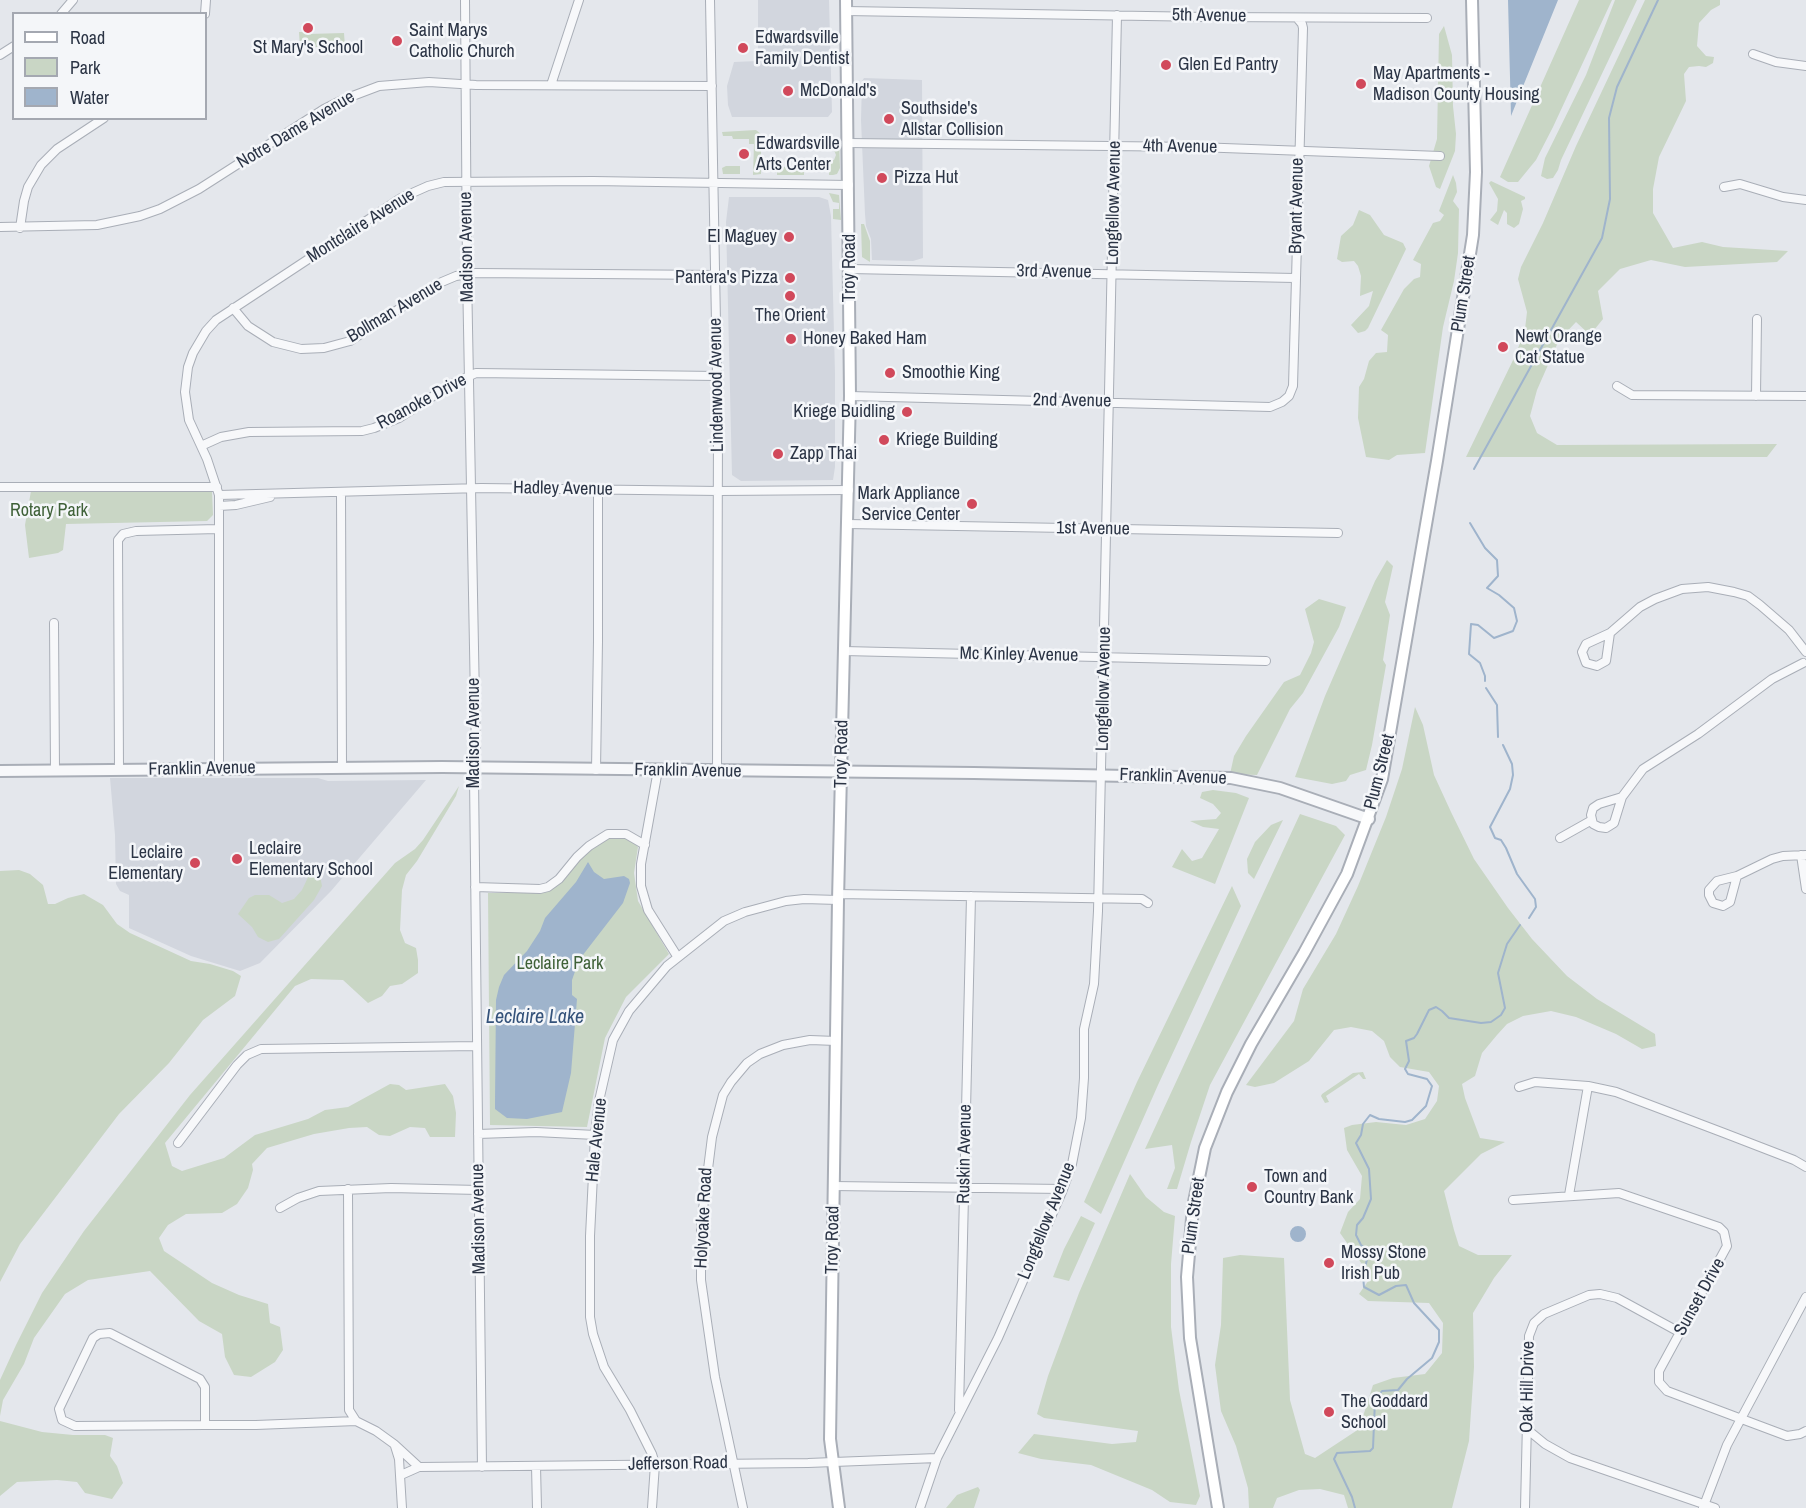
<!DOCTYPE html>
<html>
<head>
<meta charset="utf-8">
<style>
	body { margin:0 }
	#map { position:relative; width:1806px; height:1508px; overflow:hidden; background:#e4e7ec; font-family:"Archivo Narrow",sans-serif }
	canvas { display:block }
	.legend { position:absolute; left:12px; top:12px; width:195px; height:108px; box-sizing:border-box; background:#f4f6f9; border:2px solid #a4a8b1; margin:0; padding:8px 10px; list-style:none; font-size:18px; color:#2b3445 }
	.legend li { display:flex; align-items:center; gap:12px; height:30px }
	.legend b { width:30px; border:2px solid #a4a8b1 }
</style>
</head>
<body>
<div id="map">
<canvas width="1806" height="1508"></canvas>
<ul class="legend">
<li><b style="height:8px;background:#fff"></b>Road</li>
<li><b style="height:16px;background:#c9d6c5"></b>Park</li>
<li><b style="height:16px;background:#9fb4cc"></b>Water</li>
</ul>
</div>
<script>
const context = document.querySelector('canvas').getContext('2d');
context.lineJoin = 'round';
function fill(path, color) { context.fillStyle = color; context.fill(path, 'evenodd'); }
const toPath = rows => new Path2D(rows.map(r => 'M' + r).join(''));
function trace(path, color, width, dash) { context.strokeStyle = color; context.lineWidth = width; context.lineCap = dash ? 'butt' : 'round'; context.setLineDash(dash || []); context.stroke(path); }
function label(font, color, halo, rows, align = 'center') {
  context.font = font + ' "Archivo Narrow",sans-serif'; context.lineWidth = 5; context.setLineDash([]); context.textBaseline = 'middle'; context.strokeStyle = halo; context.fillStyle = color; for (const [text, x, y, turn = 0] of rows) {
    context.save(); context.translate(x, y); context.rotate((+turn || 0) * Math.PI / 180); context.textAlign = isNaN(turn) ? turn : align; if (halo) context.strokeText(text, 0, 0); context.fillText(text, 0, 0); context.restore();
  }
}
fill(toPath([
	[758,0,829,0,832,112,828,117,732,117,728,105,727,86,734,62,758,61],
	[864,78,922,80,923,258,913,261,872,260,871,239,866,226,865,214,861,120,862,81],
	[729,197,819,197,828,200,831,216,835,374,835,467,833,480,741,481,732,475,726,222],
	[110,778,318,778,328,781,426,780,331,891,260,963,240,971,191,956,129,928,129,895,120,891,116,884,115,835]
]), '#d2d6de');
fill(toPath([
	[1579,0,1612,0,1553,127,1536,160,1518,182,1508,182,1500,177],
	[1615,0,1637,0,1561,160,1558,170,1553,178,1547,179,1541,176,1545,158,1586,75],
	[1645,0,1720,0,1720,5,1711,10,1699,23,1697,46,1706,56,1714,57,1713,63,1706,67,1699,66,1689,67,1684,74,1686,101,1659,157,1653,189,1653,213,1673,248,1702,242,1723,247,1788,251,1777,262,1685,267,1651,260,1620,269,1598,291,1603,319,1590,335,1576,322,1559,340,1537,390,1530,416,1537,433,1557,445,1777,444,1767,457,1466,457,1516,354,1525,329,1527,312,1518,279,1521,267,1543,223,1576,146],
	[1444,26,1452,55,1453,106,1456,134,1455,151,1440,189,1436,187,1429,166,1437,139,1439,34],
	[299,32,308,32,308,34,344,33,345,47,300,47],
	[756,130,761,134,761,174,753,175,754,144,749,144,749,139,733,139,732,136,723,136,722,132],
	[830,137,839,139,840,168,837,174,833,175,829,175,829,160,834,160,836,155,834,150,829,150],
	[726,166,740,166,740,174,723,174,722,168],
	[777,166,804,169,804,175,777,175],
	[1453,175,1456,183,1457,192,1453,201,1459,209,1458,253,1454,281,1443,327,1425,453,1397,455,1389,460,1366,457,1358,418,1359,387,1364,379,1369,361,1376,353,1387,352,1388,335,1381,330,1404,289,1414,279,1420,277,1421,264,1413,260,1433,223,1440,221,1444,215,1439,211],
	[1491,181,1525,197,1525,199,1521,201,1523,209,1519,224,1514,228,1507,224,1507,213,1504,210,1498,225,1490,220,1497,211,1498,199,1489,183],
	[829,193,839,195,841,220,833,219,833,209,839,209,839,203,833,202],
	[1359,210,1370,215,1384,235,1403,243,1406,249,1368,328,1365,331,1358,333,1351,325,1369,306,1373,291,1360,296,1361,276,1358,266,1354,261,1342,262,1337,259,1341,236,1353,225],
	[861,224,864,224,870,241,870,262,862,257],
	[206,490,212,492,213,515,207,521,66,524,63,550,58,553,29,558,25,525,31,491],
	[1387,560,1393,566,1385,602,1390,615,1383,660,1386,665,1372,745,1366,770,1350,775,1346,781,1332,784,1295,777,1325,696,1375,581],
	[1319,599,1346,607,1339,627,1303,693,1290,709,1257,775,1230,774,1234,756,1246,736,1284,682,1300,675,1311,653,1314,642,1305,609],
	[1415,707,1423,725,1434,775,1451,812,1474,859,1508,908,1532,939,1567,976,1597,999,1655,1034,1656,1046,1642,1049,1616,1034,1576,1017,1551,1011,1523,1016,1507,1024,1497,1035,1482,1053,1475,1076,1462,1084,1465,1098,1480,1138,1505,1142,1481,1154,1444,1191,1454,1230,1459,1246,1478,1255,1512,1255,1494,1278,1473,1313,1474,1367,1469,1441,1452,1508,1348,1508,1344,1495,1320,1489,1299,1490,1277,1498,1273,1508,1249,1508,1248,1488,1236,1446,1221,1411,1215,1365,1221,1325,1223,1258,1240,1255,1284,1258,1290,1400,1305,1454,1315,1458,1359,1429,1373,1385,1393,1378,1425,1374,1442,1353,1443,1323,1429,1303,1368,1301,1359,1294,1371,1277,1340,1233,1348,1212,1360,1199,1362,1176,1347,1150,1344,1128,1352,1125,1376,1122,1406,1125,1425,1119,1437,1101,1439,1086,1429,1072,1400,1067,1390,1057,1384,1041,1372,1031,1351,1027,1334,1030,1309,1061,1274,1083,1255,1087,1246,1085,1294,1021,1303,989,1336,934,1358,886,1386,817,1402,769],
	[459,786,456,796,417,861,406,875,402,890,400,930,405,943,416,948,418,960,418,973,402,984,390,986,382,996,368,1003,343,980,311,979,295,986,165,1143,172,1166,182,1171,224,1158,255,1135,308,1119,325,1110,348,1107,390,1084,399,1085,406,1090,445,1084,453,1096,456,1113,455,1137,430,1137,425,1128,410,1127,390,1136,379,1135,367,1127,349,1128,314,1134,267,1148,252,1164,253,1170,248,1188,237,1204,222,1213,186,1214,168,1225,159,1238,164,1251,212,1283,239,1295,268,1304,270,1323,280,1327,283,1350,275,1362,251,1377,234,1375,225,1357,222,1334,199,1321,150,1271,88,1280,65,1294,34,1338,24,1364,3,1400,0,1416,0,1380,16,1345,42,1293,84,1231,190,1095,395,863,415,849,423,840],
	[1213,790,1236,793,1249,798,1215,884,1172,867,1182,849,1192,861,1202,858,1219,829,1203,827,1190,821,1216,819,1221,813,1213,804,1200,798,1202,792],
	[1300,814,1336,826,1345,835,1210,1085,1191,1142,1177,1189,1167,1189,1175,1168,1172,1145,1145,1149],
	[1283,820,1254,879,1248,873,1247,859,1255,842,1271,825],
	[613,836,632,840,638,847,634,873,638,901,669,954,626,997,605,1038,587,1127,490,1125,488,893,540,893,555,887,590,849,602,839],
	[19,870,30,874,43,885,48,904,55,904,68,898,84,894,103,905,117,924,130,933,191,961,210,964,233,971,241,976,235,996,203,1020,169,1063,119,1114,20,1244,0,1282,0,871],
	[315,870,319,871,322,886,314,900,279,939,268,942,258,937,252,927,238,914,249,898,255,895,269,895,282,903,294,899,302,890,311,871],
	[1232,886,1241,906,1158,1085,1101,1214,1084,1202,1137,1082],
	[1363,1072,1366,1079,1363,1079,1359,1074,1326,1096,1329,1102,1325,1103,1321,1096,1322,1094,1353,1073],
	[1130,1174,1146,1197,1164,1212,1175,1216,1171,1264,1171,1327,1179,1390,1200,1496,1196,1505,1170,1502,1152,1490,1091,1465,1041,1459,1018,1453,1034,1434,1112,1444,1136,1442,1138,1431,1044,1418,1037,1414,1048,1376,1079,1293],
	[1081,1216,1095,1223,1069,1281,1053,1277,1064,1249],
	[0,1421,42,1432,73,1435,105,1435,113,1438,110,1456,117,1466,123,1483,112,1499,85,1493,77,1482,57,1480,17,1482,0,1496],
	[978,1487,980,1490,974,1508,946,1508,957,1495]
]), '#c9d6c5');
fill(toPath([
	[1508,0,1558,0,1511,116],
	[588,862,594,872,604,879,624,876,629,879,630,883,623,903,579,960,572,980,572,995,577,999,571,1073,562,1112,527,1119,507,1118,495,1109,495,1102,496,1000,499,987,504,975,527,951,540,931,545,918,576,882],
	'1290 1234a8 8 0 1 1 16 0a8 8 0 1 1-16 0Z'
]), '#9fb4cc');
trace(toPath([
	[1474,469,1602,238,1610,199,1609,118,1617,87,1658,0],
	[1470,523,1485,548,1497,560,1498,576,1487,588,1499,595,1514,608,1517,621,1513,631,1494,638,1478,625,1471,624,1469,654,1480,663,1485,676,1485,681],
	[1486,688,1497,705,1498,737],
	[1503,745,1512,764,1513,775,1510,789,1490,827,1495,838,1501,840,1506,848,1517,874,1535,899,1536,907,1529,918],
	[1355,1508,1352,1497,1334,1459,1337,1453,1370,1451,1373,1448,1375,1400,1382,1391,1398,1390,1407,1379,1432,1358,1439,1342,1439,1330,1414,1303,1406,1285,1396,1286,1379,1295,1364,1287,1363,1276,1369,1251,1361,1245,1356,1235,1357,1225,1363,1218,1371,1199,1369,1169,1356,1143,1361,1135,1363,1124,1370,1115,1379,1119,1405,1122,1412,1120,1426,1106,1432,1086,1427,1079,1408,1074,1405,1069,1409,1061,1406,1041,1414,1038,1417,1034,1429,1010,1436,1007,1442,1011,1449,1018,1481,1023,1491,1022,1501,1015,1505,1008,1498,973,1507,944,1520,925]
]), '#9fb4cc', 2);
const minor = toPath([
	[465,0,467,274,476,754,474,778,482,1467],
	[710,0,718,430,717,771],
	[846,11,1207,17,1427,18],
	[61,14,73,0],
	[205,14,206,0],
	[1753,54,1776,62,1806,66],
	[0,55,14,46],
	[551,85,579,0],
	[848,143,1197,147,1440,156],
	[1724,187,1740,184,1783,197,1806,200],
	[0,227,97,225,140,216,160,209,199,189,324,109,342,100,379,86,429,82,476,85,712,86],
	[20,228,24,201,28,187,41,165,57,149,104,118],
	[850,269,1295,278],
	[233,308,248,326,273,342,301,349,324,348,350,341,437,284,456,276,476,273,716,275],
	[1617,386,1632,395,1806,396],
	[850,396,1270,407,1282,402,1289,396,1293,386,1303,28,1302,24,1297,18],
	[1756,396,1757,319],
	[201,446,221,437,249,432,362,431,374,428,399,418,452,384,476,373,717,376],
	[0,487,217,487],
	[341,492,342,768],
	[219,495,481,488,719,491,849,490],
	[219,506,236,505,270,497],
	[848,524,1338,533],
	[54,623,55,771],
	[1610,633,1606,661,1597,666,1586,663,1582,652,1586,644,1610,633,1640,607,1655,599,1682,589,1708,587,1734,592,1748,596,1760,605,1789,630,1806,652],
	[844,651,1266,661],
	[219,769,219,495,207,459,189,420,185,392,188,367,193,353,206,331,216,320,401,198,428,186,444,182,593,181,849,185],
	[119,770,118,540,123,534,136,531,218,529],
	[596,770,598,641,598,489],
	[658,770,641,864,641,886,648,910,677,956],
	[1622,797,1599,804,1593,808,1591,815,1593,824,1599,827,1606,828,1614,823,1622,797,1643,769,1698,734,1772,679,1803,663],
	[1560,838,1592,820],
	[1801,855,1806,889],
	[1737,876,1730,902,1723,906,1713,903,1709,895,1709,890,1717,881,1737,876,1772,859,1783,856,1806,855],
	[475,887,540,889,548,887,559,879,577,857,589,846,608,834,626,834,645,845],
	[838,894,1142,899,1148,903],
	[1519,1087,1535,1082,1588,1086,1616,1092,1724,1133,1794,1160,1806,1167],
	[478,1134,536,1132,595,1135],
	[178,1143,237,1065,247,1055,261,1049,477,1046],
	[833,1186,1063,1189],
	[348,1189,349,1410,356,1421],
	[1569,1195,1588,1086],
	[1513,1200,1619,1193,1719,1227,1724,1232,1727,1246,1659,1371,1659,1382,1667,1391,1787,1436,1800,1434,1806,1431],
	[280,1208,298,1198,319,1191,391,1188,479,1190],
	[959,1410,971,896],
	[205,1425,205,1387,200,1379,110,1333,99,1334,93,1338,59,1409,62,1420,75,1426,205,1425,256,1425,356,1421,376,1431,394,1444,419,1467],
	[1528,1430,1545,1444,1570,1458,1715,1508],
	[395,1446,399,1459,402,1508],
	[536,1466,537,1508],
	[401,1475,419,1467,808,1463,937,1458],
	[652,1508,655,1464,652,1454,630,1410,604,1367,593,1334,590,1317,590,1236,595,1135,599,1101,613,1040,629,1011,667,966,724,921,745,912,786,901,804,899,838,900],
	[743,1508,715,1377,701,1280,701,1225,712,1137,723,1095,731,1082,747,1063,760,1054,783,1045,810,1040,836,1041],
	[920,1508,937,1458,998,1338,1062,1192,1072,1164,1081,1118,1084,1078,1084,1029,1094,984,1098,911,1117,15],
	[1525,1508,1529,1336,1534,1323,1544,1314,1589,1295,1600,1294,1617,1298,1681,1333],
	[1703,1508,1727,1445,1806,1297]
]);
const tertiary = toPath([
	[0,771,442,767,974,773,1231,778,1280,788,1369,819]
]);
const secondary = toPath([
	[839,1508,830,1439,838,900,850,396,846,0],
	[1218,1508,1190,1338,1187,1277,1193,1207,1205,1148,1227,1092,1251,1044,1304,953,1347,874,1382,779,1437,461,1473,235,1476,172,1472,0]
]);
trace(minor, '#a9aeb7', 10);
trace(tertiary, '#a9aeb7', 14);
trace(secondary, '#a9aeb7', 14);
trace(minor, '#f7f8fa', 8);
trace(tertiary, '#f7f8fa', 10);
trace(secondary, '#fff', 10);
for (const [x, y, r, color] of [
	[308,28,6,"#d1495b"],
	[397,41,6,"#d1495b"],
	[743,48,6,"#d1495b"],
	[1166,65,6,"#d1495b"],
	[1361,84,6,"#d1495b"],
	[788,91,6,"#d1495b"],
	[889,119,6,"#d1495b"],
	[744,154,6,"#d1495b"],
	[882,178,6,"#d1495b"],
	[789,237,6,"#d1495b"],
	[790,278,6,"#d1495b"],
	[790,296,6,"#d1495b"],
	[791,339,6,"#d1495b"],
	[1503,347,6,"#d1495b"],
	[890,373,6,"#d1495b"],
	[907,412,6,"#d1495b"],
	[884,440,6,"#d1495b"],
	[778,454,6,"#d1495b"],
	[972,504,6,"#d1495b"],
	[237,859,6,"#d1495b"],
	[195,863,6,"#d1495b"],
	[1252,1187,6,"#d1495b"],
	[1329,1263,6,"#d1495b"],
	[1329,1412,6,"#d1495b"]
]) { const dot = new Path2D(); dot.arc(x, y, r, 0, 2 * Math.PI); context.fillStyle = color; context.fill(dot); trace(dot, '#f4f6f9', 2); }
label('18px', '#2b3445', '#f4f6f9', [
	["5th Avenue",1209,16,1],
	["Notre Dame Avenue",296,130,-31],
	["4th Avenue",1180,147,1],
	["Longfellow Avenue",1114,203,-89],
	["Bryant Avenue",1297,206,-89],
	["Montclaire Avenue",361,226,-32],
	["Madison Avenue",467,247,-91],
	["Troy Road",850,268,-90],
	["3rd Avenue",1054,272,1],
	["Plum Street",1464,294,-81],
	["Bollman Avenue",395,311,-31],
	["Lindenwood Avenue",717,385,-91],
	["2nd Avenue",1072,401,1],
	["Roanoke Drive",422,402,-28],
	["Hadley Avenue",563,489,1],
	["1st Avenue",1093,529,1],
	["Mc Kinley Avenue",1019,655,1],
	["Longfellow Avenue",1104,689,-89],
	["Madison Avenue",474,733,-90],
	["Troy Road",842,754,-89],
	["Franklin Avenue",202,769,-1],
	["Franklin Avenue",688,771,1],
	["Plum Street",1380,772,-76],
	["Franklin Avenue",1173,777,2],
	["Hale Avenue",597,1140,-84],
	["Ruskin Avenue",965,1154,-89],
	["Plum Street",1194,1216,-82],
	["Holyoake Road",704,1218,-87],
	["Madison Avenue",479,1219,-91],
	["Longfellow Avenue",1047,1221,-68],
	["Troy Road",833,1240,-89],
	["Sunset Drive",1700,1297,-61],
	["Oak Hill Drive",1528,1387,-89],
	["Jefferson Road",678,1464,-1]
]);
label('18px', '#2b3445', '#f4f6f9', [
	["Saint Marys",409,31],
	["Catholic Church",409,52],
	["Edwardsville",755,38],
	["Family Dentist",755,59],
	["St Mary's School",308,48,"center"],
	["Glen Ed Pantry",1178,65],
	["May Apartments -",1373,74],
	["Madison County Housing",1373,95],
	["McDonald's",800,91],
	["Southside's",901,109],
	["Allstar Collision",901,130],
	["Edwardsville",756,144],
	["Arts Center",756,165],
	["Pizza Hut",894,178],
	["El Maguey",777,237,"right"],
	["Pantera's Pizza",778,278,"right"],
	["The Orient",790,316,"center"],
	["Newt Orange",1515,337],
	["Cat Statue",1515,358],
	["Honey Baked Ham",803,339],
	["Smoothie King",902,373],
	["Kriege Buidling",895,412,"right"],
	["Kriege Building",896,440],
	["Zapp Thai",790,454],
	["Mark Appliance",960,494,"right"],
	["Service Center",960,515,"right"],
	["Leclaire",249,849],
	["Elementary School",249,870],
	["Leclaire",183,853,"right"],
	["Elementary",183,874,"right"],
	["Town and",1264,1177],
	["Country Bank",1264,1198],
	["Mossy Stone",1341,1253],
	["Irish Pub",1341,1274],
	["The Goddard",1341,1402],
	["School",1341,1423]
], 'left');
label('18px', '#3f6138', '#f4f6f9', [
	["Rotary Park",49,511],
	["Leclaire Park",560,964]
]);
label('italic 20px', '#34527a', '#f4f6f9', [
	["Leclaire Lake",535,1018]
]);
</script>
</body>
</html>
